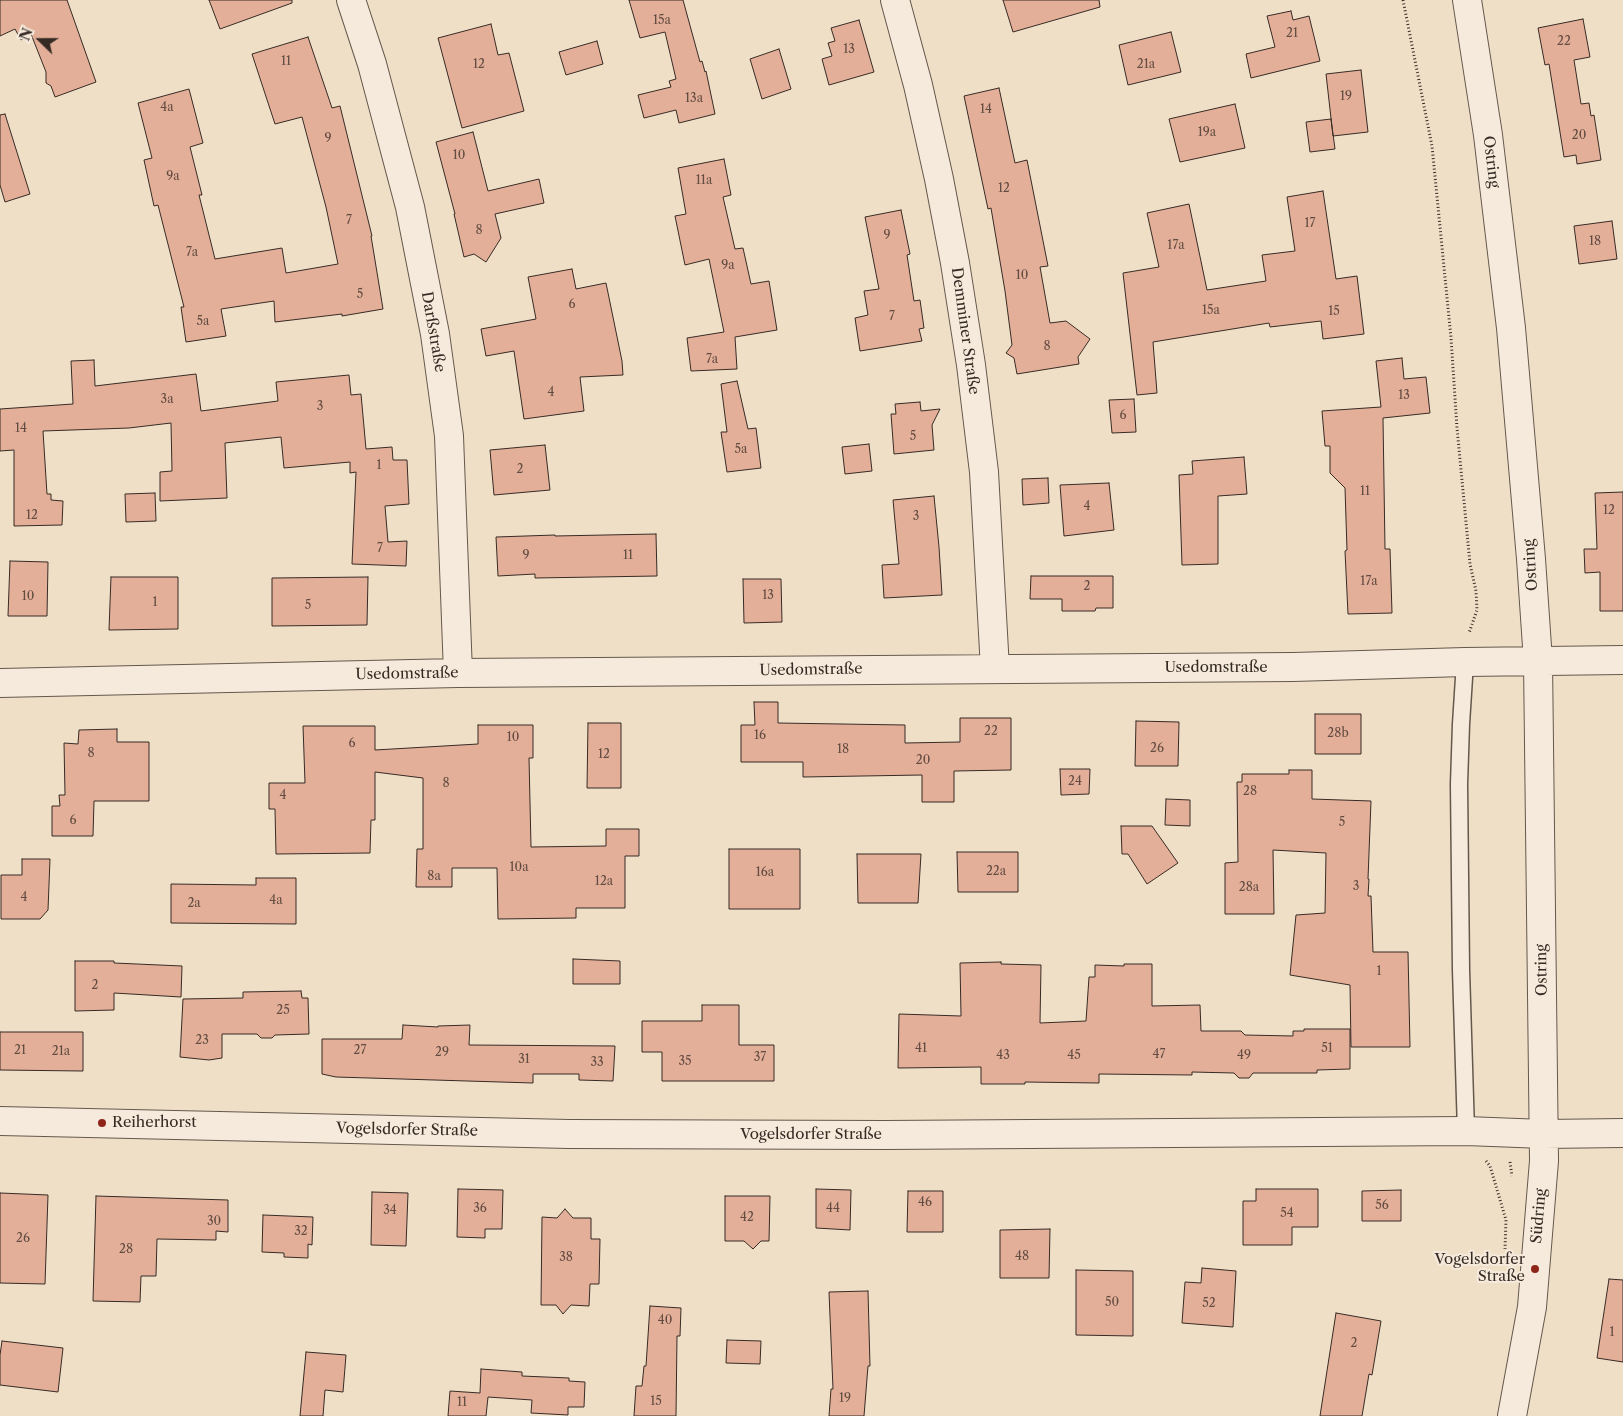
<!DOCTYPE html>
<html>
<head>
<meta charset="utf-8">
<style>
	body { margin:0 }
	#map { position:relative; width:1623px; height:1416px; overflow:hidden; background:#f0dfc7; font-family:"Libre Caslon Text",serif }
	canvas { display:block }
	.north { position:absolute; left:15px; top:15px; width:50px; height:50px; -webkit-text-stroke:4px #f5eadb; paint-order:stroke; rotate:292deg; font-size:14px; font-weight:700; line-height:20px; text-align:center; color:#362b24 }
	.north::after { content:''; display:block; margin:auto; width:18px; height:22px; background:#362b24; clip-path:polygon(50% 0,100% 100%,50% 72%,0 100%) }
</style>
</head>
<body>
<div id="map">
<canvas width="1623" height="1416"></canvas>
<div class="north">N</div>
</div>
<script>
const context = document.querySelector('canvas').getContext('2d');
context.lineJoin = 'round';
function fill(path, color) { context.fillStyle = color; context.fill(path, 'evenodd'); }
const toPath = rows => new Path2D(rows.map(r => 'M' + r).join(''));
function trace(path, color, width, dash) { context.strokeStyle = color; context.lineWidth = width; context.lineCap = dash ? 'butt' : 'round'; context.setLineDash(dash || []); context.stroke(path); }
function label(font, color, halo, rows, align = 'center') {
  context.font = font + ' "Libre Caslon Text",serif'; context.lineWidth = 4; context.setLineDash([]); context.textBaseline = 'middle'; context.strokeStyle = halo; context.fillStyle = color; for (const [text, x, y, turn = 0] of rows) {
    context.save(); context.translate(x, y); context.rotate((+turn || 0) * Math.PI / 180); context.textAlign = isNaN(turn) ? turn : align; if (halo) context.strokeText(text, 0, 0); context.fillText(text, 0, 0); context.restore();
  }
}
const building = toPath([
	[0,0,67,0,96,82,55,97,51,86,46,83,46,72,31,34,21,40,15,29,0,36,0,0],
	[209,0,292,0,292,3,220,29,209,0],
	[629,0,683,0,700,62,702,61,705,72,706,71,715,114,679,123,676,110,644,118,638,95,671,87,669,81,676,79,665,32,640,38,629,0],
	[1003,0,1099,0,1100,7,1013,32,1003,0],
	[1291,11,1293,20,1309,16,1320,61,1251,78,1246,54,1275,47,1267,16,1291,11],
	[1583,19,1590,57,1574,60,1581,104,1589,103,1591,116,1594,115,1601,160,1577,164,1576,155,1564,157,1549,64,1545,65,1538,28,1583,19],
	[859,20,874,72,829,85,822,59,832,56,828,43,835,41,831,28,859,20],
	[491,24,498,55,509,53,524,111,462,128,438,38,491,24],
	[1171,32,1181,72,1128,85,1119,45,1171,32],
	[308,37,332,108,340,106,372,236,371,236,383,309,342,316,342,314,275,322,274,301,221,309,226,336,186,342,181,307,184,307,158,205,154,206,144,160,152,158,138,103,189,89,203,143,190,147,202,195,199,195,215,259,282,248,286,273,338,264,326,207,302,117,275,124,252,54,308,37],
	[597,41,603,64,566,75,559,52,597,41],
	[779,49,791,89,762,99,750,59,779,49],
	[1361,70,1368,132,1333,136,1326,74,1361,70],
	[999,88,1015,163,1027,160,1048,266,1040,267,1050,323,1066,321,1090,339,1078,357,1079,364,1017,374,1014,358,1006,353,1012,345,1005,291,991,208,988,209,964,96,999,88],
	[1235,104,1245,148,1180,162,1169,119,1235,104],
	[5,114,30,194,5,202,0,185,0,115,5,114],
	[1331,119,1335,149,1310,152,1306,122,1331,119],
	[473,132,488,191,539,179,544,203,495,214,501,238,486,262,474,254,464,257,454,214,455,214,436,142,473,132],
	[724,159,731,195,723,197,735,249,743,248,751,284,769,281,777,330,735,337,737,369,691,371,687,338,724,332,709,259,685,265,675,216,686,214,678,168,724,159],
	[1323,191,1336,279,1357,276,1364,334,1323,339,1321,321,1270,327,1269,323,1153,342,1157,393,1137,395,1123,273,1159,267,1147,213,1189,204,1207,290,1266,281,1262,255,1295,251,1287,197,1323,191],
	[901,210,910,254,907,255,914,301,920,300,924,328,919,329,922,341,860,351,855,318,868,315,864,291,879,289,865,217,901,210],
	[1612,221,1617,259,1579,264,1574,226,1612,221],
	[572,269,576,289,606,283,622,361,623,375,580,377,584,411,524,419,514,351,486,356,481,329,536,319,528,277,572,269],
	[1402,358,1404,379,1426,377,1430,413,1383,418,1385,549,1390,549,1392,613,1348,614,1345,551,1347,550,1345,488,1330,473,1330,446,1325,446,1322,411,1381,407,1376,361,1402,358],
	[94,360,95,386,196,374,201,411,278,401,276,382,349,375,351,395,361,394,366,449,392,447,393,460,407,460,409,504,385,506,388,542,407,541,406,566,352,564,356,472,350,473,350,462,284,468,281,437,225,443,227,498,160,501,160,472,172,471,171,423,129,428,43,431,47,494,51,494,51,500,63,501,62,525,14,526,14,450,0,451,0,409,73,404,71,361,94,360],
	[737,381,748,429,756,428,761,468,727,472,721,432,727,432,721,384,737,381],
	[1134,399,1136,432,1112,433,1109,400,1134,399],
	[920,402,921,411,940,409,932,425,934,450,894,454,891,414,896,414,895,404,920,402],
	[869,444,872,471,845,474,842,447,869,444],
	[545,445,550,490,494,495,490,450,545,445],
	[1244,457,1247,494,1218,496,1218,564,1182,565,1179,475,1193,474,1192,461,1244,457],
	[1048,478,1049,503,1023,505,1022,479,1048,478],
	[1109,483,1114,530,1064,536,1060,485,1109,483],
	[1623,492,1623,611,1600,611,1600,572,1585,573,1584,549,1597,549,1595,493,1623,492],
	[155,493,156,521,126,522,125,494,155,493],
	[934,496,939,547,942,595,884,598,882,565,899,564,893,500,934,496],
	[656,534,657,576,535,578,535,574,498,576,496,537,555,535,555,536,656,534],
	[10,561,48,562,47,616,8,616,10,561],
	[1031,576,1113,576,1113,608,1096,608,1095,611,1062,611,1062,599,1030,599,1031,576],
	[111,577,178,577,178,629,109,630,111,577],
	[368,577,367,625,272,626,272,578,368,577],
	[743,579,781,579,782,622,744,623,743,579],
	[754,702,778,702,778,723,905,725,905,743,960,742,960,718,1011,718,1011,770,954,771,954,802,922,802,922,775,803,777,803,762,741,762,741,725,755,725,754,702],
	[1315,714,1361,714,1361,754,1315,754,1315,714],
	[1136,721,1179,722,1178,766,1135,766,1136,721],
	[588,723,621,723,621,788,587,788,588,723],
	[478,725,533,725,533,758,529,758,531,847,606,846,606,829,639,829,639,856,625,856,625,908,576,908,576,918,498,919,497,868,452,868,452,887,416,887,417,849,423,849,423,778,375,772,375,820,371,820,370,853,276,854,275,809,269,809,269,783,305,783,303,726,375,726,375,750,478,744,478,725],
	[117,729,117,742,149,742,149,801,94,801,93,836,52,836,52,806,60,806,59,795,65,795,64,743,78,744,79,730,117,729],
	[1060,769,1090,769,1089,794,1061,795,1060,769],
	[1289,770,1312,770,1312,799,1371,801,1368,879,1369,879,1368,896,1371,896,1373,952,1408,952,1410,1047,1351,1047,1350,985,1290,975,1296,915,1325,913,1326,853,1273,850,1274,914,1225,914,1225,863,1238,862,1237,782,1242,782,1242,774,1289,774,1289,770],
	[1166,799,1190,800,1190,826,1165,825,1166,799],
	[1121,826,1152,826,1178,863,1147,884,1128,854,1122,854,1121,826],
	[729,849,800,849,800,909,729,909,729,849],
	[957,852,1018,852,1018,892,958,892,957,852],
	[857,854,921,854,918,903,858,903,857,854],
	[22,859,50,859,48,910,40,919,1,919,1,875,22,875,22,859],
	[256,878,296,878,296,924,171,923,171,884,256,885,256,878],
	[573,959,620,961,620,984,573,984,573,959],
	[75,961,114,961,114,963,182,966,181,997,114,993,114,1010,75,1011,75,961],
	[1001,962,1001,964,1041,965,1040,1023,1086,1021,1089,977,1095,977,1095,965,1124,966,1124,964,1152,964,1152,1006,1200,1005,1201,1031,1241,1031,1245,1035,1293,1036,1293,1031,1304,1031,1304,1029,1350,1029,1350,1069,1317,1070,1317,1073,1253,1073,1249,1078,1239,1078,1234,1073,1192,1072,1192,1075,1099,1074,1099,1083,1025,1082,1025,1084,981,1084,981,1067,898,1068,899,1014,961,1016,960,963,1001,962],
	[301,991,302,998,308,998,309,1034,275,1035,272,1038,261,1038,257,1034,222,1034,222,1058,209,1060,180,1057,183,999,243,998,243,992,301,991],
	[702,1005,739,1005,739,1045,774,1045,774,1081,662,1081,662,1052,642,1052,642,1021,702,1021,702,1005],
	[403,1025,438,1027,438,1026,470,1025,469,1045,615,1046,613,1081,579,1080,579,1074,533,1074,533,1083,336,1077,322,1074,322,1039,402,1039,403,1025],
	[0,1032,83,1032,83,1071,0,1070,0,1032],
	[458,1189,503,1190,502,1229,485,1229,485,1238,457,1237,458,1189],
	[816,1189,851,1190,850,1230,816,1228,816,1189],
	[1256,1189,1318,1189,1318,1227,1292,1227,1292,1245,1243,1245,1243,1201,1256,1201,1256,1189],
	[1401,1190,1401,1221,1362,1221,1362,1191,1401,1190],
	[908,1191,943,1191,943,1232,907,1232,908,1191],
	[372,1192,408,1193,406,1246,371,1245,372,1192],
	[0,1193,48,1195,45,1284,0,1283,0,1193],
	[96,1196,228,1200,228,1232,216,1231,216,1240,157,1239,156,1276,141,1276,140,1302,93,1301,96,1196],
	[725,1196,770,1196,769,1241,761,1241,753,1249,744,1241,725,1241,725,1196],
	[565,1209,573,1218,591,1218,591,1239,600,1239,599,1284,590,1284,589,1306,571,1305,563,1314,556,1305,541,1305,542,1217,557,1218,565,1209],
	[263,1215,313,1217,312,1245,308,1244,308,1258,284,1257,284,1253,262,1252,263,1215],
	[1050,1229,1049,1278,1000,1278,1000,1230,1050,1229],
	[1202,1268,1236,1271,1233,1327,1182,1323,1185,1282,1201,1283,1202,1268],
	[1076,1270,1133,1271,1133,1336,1076,1335,1076,1270],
	[1609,1279,1623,1280,1623,1362,1597,1358,1609,1279],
	[868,1291,870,1366,868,1366,864,1416,829,1416,831,1389,833,1389,829,1292,868,1291],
	[650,1306,681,1308,680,1336,677,1336,676,1416,634,1416,636,1386,642,1386,644,1366,646,1366,650,1306],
	[1336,1313,1381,1321,1372,1375,1369,1374,1362,1416,1320,1416,1336,1313],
	[727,1340,761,1341,760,1364,726,1363,727,1340],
	[2,1341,63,1348,58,1392,0,1385,0,1355,2,1341],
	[306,1352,346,1355,343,1392,325,1390,323,1416,300,1416,306,1352],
	[481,1369,522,1372,522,1376,569,1378,569,1381,585,1382,584,1407,568,1407,568,1415,531,1413,532,1400,488,1397,486,1416,448,1416,450,1391,480,1393,481,1369]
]);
fill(building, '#e4af99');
trace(building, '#362b24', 1);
const service = toPath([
	[1465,662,1461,724,1459,784,1461,970,1466,1131]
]);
const minor = toPath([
	[351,0,372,64,410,207,435,334,449,436,458,673],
	[895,0,918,85,939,179,955,263,971,365,984,472,995,669],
	[1467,0,1488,135,1511,328,1531,559,1538,661,1544,1161,1532,1307,1512,1416],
	[0,683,458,673,1293,667,1465,662,1623,660],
	[0,1121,569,1134,885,1135,1466,1131,1544,1134,1623,1133]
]);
trace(service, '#64584d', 19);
trace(minor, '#64584d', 30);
trace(toPath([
	[1403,0,1432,146,1451,338,1457,428,1470,564,1476,591,1477,610,1469,633],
	[1486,1161,1490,1166,1506,1220,1505,1249],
	[1510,1162,1512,1176]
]), '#362b24', 3, [1, 2.5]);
trace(service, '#f5eadb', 16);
trace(minor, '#f5eadb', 28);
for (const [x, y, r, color] of [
	[102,1123,5,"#8f2418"],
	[1535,1269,5,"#8f2418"]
]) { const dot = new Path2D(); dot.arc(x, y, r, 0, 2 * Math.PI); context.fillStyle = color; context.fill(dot); trace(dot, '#f5eadb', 2); }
label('12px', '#624c41', null, [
	["15a",662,21],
	["21",1292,34],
	["22",1564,42],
	["13",849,50],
	["11",286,62],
	["12",479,65],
	["21a",1146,65],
	["19",1346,97],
	["13a",694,99],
	["4a",167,108],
	["14",986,110],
	["19a",1207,133],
	["20",1579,136],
	["9",328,139],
	["10",459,156],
	["9a",173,177],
	["11a",704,181],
	["12",1004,189],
	["7",349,221],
	["17",1310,224],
	["8",479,231],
	["9",887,236],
	["18",1595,242],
	["17a",1176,246],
	["7a",192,253],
	["9a",728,266],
	["10",1022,276],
	["5",360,295],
	["6",572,305],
	["15a",1211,311],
	["15",1334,312],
	["7",892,317],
	["5a",203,322],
	["8",1047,347],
	["7a",712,360],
	["4",551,393],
	["13",1404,396],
	["3a",167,400],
	["3",320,407],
	["6",1123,416],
	["14",21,429],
	["5",913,437],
	["5a",741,450],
	["1",379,466],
	["2",520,470],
	["11",1365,492],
	["4",1087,507],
	["12",1609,511],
	["12",32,516],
	["3",916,517],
	["7",380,549],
	["9",526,556],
	["11",628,556],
	["17a",1369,582],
	["2",1087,587],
	["13",768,596],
	["10",28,597],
	["1",155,603],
	["5",308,606],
	["22",991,732],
	["28b",1338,734],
	["16",760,736],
	["10",513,738],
	["6",352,744],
	["26",1157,749],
	["18",843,750],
	["8",91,754],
	["12",604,755],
	["20",923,761],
	["24",1075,782],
	["8",446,784],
	["28",1250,792],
	["4",283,796],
	["6",73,821],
	["5",1342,823],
	["10a",519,868],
	["22a",996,872],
	["16a",765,873],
	["8a",434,877],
	["12a",604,882],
	["3",1356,887],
	["28a",1249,888],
	["4",24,898],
	["4a",276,901],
	["2a",194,904],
	["1",1379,972],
	["2",95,986],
	["25",283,1011],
	["23",202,1041],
	["41",921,1049],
	["51",1327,1049],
	["21",20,1051],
	["27",360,1051],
	["21a",61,1052],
	["29",442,1053],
	["47",1159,1055],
	["43",1003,1056],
	["45",1074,1056],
	["49",1244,1056],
	["37",760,1058],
	["31",524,1060],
	["35",685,1062],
	["33",597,1063],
	["46",925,1203],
	["56",1382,1206],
	["36",480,1209],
	["44",833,1209],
	["34",390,1211],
	["54",1287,1214],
	["42",747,1218],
	["30",214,1222],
	["32",301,1232],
	["26",23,1239],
	["28",126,1250],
	["48",1022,1257],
	["38",566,1258],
	["50",1112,1303],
	["52",1209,1304],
	["40",665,1321],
	["1",1612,1333],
	["2",1354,1344],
	["19",845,1399],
	["15",656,1402],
	["11",462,1403]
]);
label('15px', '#362b24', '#f5eadb', [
	["Ostring",1491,162,83],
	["Demminer Straße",965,331,82],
	["Darßstraße",433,332,80],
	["Ostring",1531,565,-94],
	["Usedomstraße",1216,668],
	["Usedomstraße",811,670,-1],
	["Usedomstraße",407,674,-1],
	["Ostring",1542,970,-91],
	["Vogelsdorfer Straße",407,1130,1],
	["Vogelsdorfer Straße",811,1135],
	["Südring",1539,1216,-85]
]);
label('15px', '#362b24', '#f5eadb', [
	["Reiherhorst",112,1123],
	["Vogelsdorfer",1525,1260,"right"],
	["Straße",1525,1277,"right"]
], 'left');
</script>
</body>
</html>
